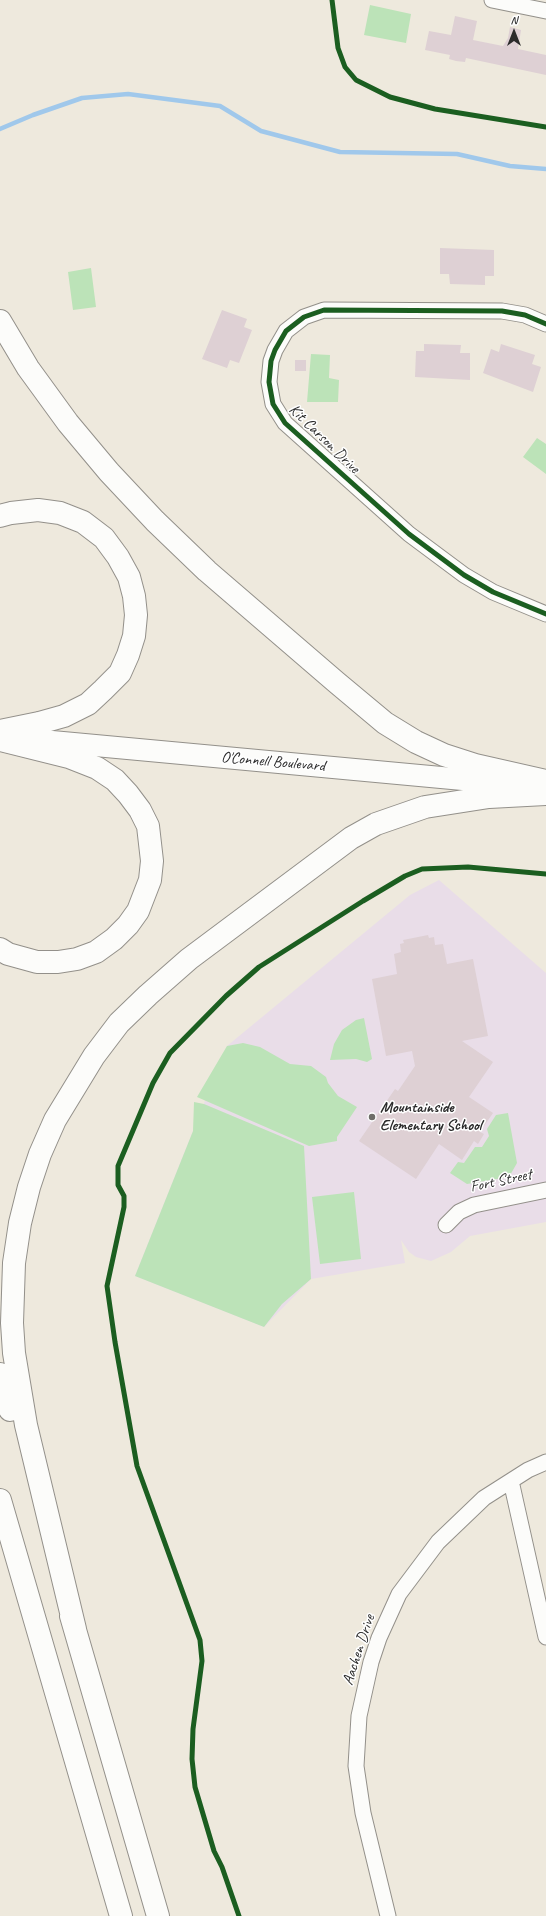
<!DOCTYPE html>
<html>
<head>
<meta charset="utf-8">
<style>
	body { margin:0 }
	#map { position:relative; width:546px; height:1916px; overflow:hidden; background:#eee9dd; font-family:Caveat,sans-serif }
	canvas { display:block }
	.north { position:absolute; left:494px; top:12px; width:40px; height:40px; -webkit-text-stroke:3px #fff; paint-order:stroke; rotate:0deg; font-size:11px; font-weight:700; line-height:16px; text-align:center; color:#2b2b2b }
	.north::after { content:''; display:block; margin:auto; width:14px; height:18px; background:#2b2b2b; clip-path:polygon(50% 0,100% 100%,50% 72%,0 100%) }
</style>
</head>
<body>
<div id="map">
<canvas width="546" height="1916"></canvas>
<div class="north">N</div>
</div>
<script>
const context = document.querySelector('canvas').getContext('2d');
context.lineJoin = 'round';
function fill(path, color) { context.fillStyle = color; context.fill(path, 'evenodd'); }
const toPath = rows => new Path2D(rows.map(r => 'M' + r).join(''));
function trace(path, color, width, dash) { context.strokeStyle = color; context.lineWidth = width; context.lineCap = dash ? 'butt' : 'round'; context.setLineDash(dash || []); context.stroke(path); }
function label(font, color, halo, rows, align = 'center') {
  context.font = font + ' Caveat,sans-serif'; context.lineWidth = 3; context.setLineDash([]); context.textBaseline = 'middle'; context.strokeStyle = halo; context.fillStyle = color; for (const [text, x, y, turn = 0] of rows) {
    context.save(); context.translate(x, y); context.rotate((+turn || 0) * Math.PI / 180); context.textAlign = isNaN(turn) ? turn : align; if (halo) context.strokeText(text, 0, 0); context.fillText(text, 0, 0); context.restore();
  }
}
fill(toPath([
	[439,880,546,973,546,1222,470,1236,451,1252,431,1261,416,1257,409,1252,401,1240,405,1263,311,1279,264,1327,135,1276,227,1046,410,895]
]), '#e9dde8');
fill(toPath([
	[370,5,411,14,406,43,364,35],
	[91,268,96,307,73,310,68,272],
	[311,354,330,355,329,378,339,380,338,402,307,402],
	[537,438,546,444,546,474,523,457],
	[364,1018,372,1059,367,1062,356,1059,330,1060,334,1044,342,1030,356,1020],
	[243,1043,260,1047,290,1064,311,1066,326,1077,328,1083,338,1096,357,1107,337,1137,337,1141,309,1146,197,1097,227,1046],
	[194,1102,204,1104,304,1146,311,1279,282,1304,264,1327,135,1276,193,1131],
	[508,1113,517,1163,509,1177,467,1184,450,1173,458,1162,464,1163,475,1147,482,1147,489,1136,487,1129,496,1115],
	[354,1192,361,1259,320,1264,312,1197]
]), '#bce3b8');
trace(toPath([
	[0,129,33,115,82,98,128,94,220,106,261,131,340,152,457,154,510,166,546,169]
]), '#a0c8eb', 4.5);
fill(toPath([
	[455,16,477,21,473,40,503,46,508,38,510,27,521,30,518,49,546,55,546,75,466,58,465,62,456,61,449,59,450,55,425,50,429,31,451,35],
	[440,248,494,250,494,276,485,276,485,285,450,284,449,274,440,274],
	[222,310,247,319,244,327,252,330,239,363,230,360,227,368,202,359],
	[424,344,461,345,460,353,470,353,470,380,415,377,416,351,424,351],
	[501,344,535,355,532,364,541,367,533,392,483,373,491,349,499,352],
	[295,360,306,360,306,371,295,371],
	[428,935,429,938,434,937,435,945,443,944,447,964,473,959,488,1036,462,1041,493,1062,469,1097,493,1113,480,1132,484,1134,478,1144,474,1141,462,1160,439,1144,416,1179,359,1141,395,1089,398,1091,415,1066,412,1051,386,1056,372,979,397,974,394,954,401,952,400,944,404,943,403,940]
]), '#ded0d4');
const street = toPath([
	[492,0,546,11],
	[546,324,525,315,502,311,324,310,304,317,286,331,275,350,271,361,269,382,273,404,285,423,409,534,464,575,493,592,546,614],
	[446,1225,459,1212,474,1205,546,1190],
	[511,1481,546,1637],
	[388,1916,363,1813,356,1766,359,1716,371,1662,379,1638,399,1594,438,1542,484,1498,528,1470,546,1462]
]);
const secondary = toPath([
	[25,739,533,786]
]);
const highway = toPath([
	[0,321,28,368,68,423,109,472,155,521,207,571,336,682,385,723,416,742,444,755,475,765,546,781],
	[0,516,11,513,38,510,60,513,83,522,104,538,118,557,129,577,134,596,136,615,134,636,128,655,120,673,103,690,88,704,64,716,39,723,0,731],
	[0,740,69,757,97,768,115,780,128,794,140,810,148,826,152,861,150,880,138,911,128,925,114,939,96,952,77,959,58,962,37,962,8,954,0,949],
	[0,1374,10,1410],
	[0,1500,121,1916],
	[71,1616,158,1916],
	[75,1629,26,1425,14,1353,12,1323,14,1263,20,1223,29,1187,40,1154,55,1120,94,1056,119,1023,148,995,189,959,351,838,376,824,425,807,489,797,546,794]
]);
trace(street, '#93908a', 17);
trace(secondary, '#93908a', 23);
trace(highway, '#93908a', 24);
trace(street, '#fcfcfa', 15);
trace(secondary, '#fcfcfa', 21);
trace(highway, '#fcfcfa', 22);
trace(toPath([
	[332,0,338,48,345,67,356,80,390,97,435,109,546,127],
	[546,324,525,315,502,311,324,310,304,317,286,331,275,350,271,361,269,382,273,404,285,423,409,534,464,575,493,592,546,614],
	[239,1916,222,1867,214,1851,195,1787,192,1759,193,1729,202,1661,200,1640,137,1466,115,1342,107,1286,124,1207,124,1196,118,1185,118,1166,153,1083,170,1053,226,996,259,967,363,901,405,876,422,869,468,867,546,874]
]), '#1b5e20', 5);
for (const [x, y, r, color] of [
	[372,1117,4,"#6f6e69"]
]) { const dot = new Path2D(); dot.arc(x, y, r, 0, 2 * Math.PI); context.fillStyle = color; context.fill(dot); trace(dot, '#fff', 1.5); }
label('16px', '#2b2b2b', '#fff', [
	["Kit Carson Drive",324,439,44],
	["O'Connell Boulevard",273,762,5],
	["Fort Street",501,1181,-12],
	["Aachen Drive",359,1650,-72]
]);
label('bold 16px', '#2b2b2b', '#fff', [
	["Mountainside",380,1108],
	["Elementary School",380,1126]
], 'left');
</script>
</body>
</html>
